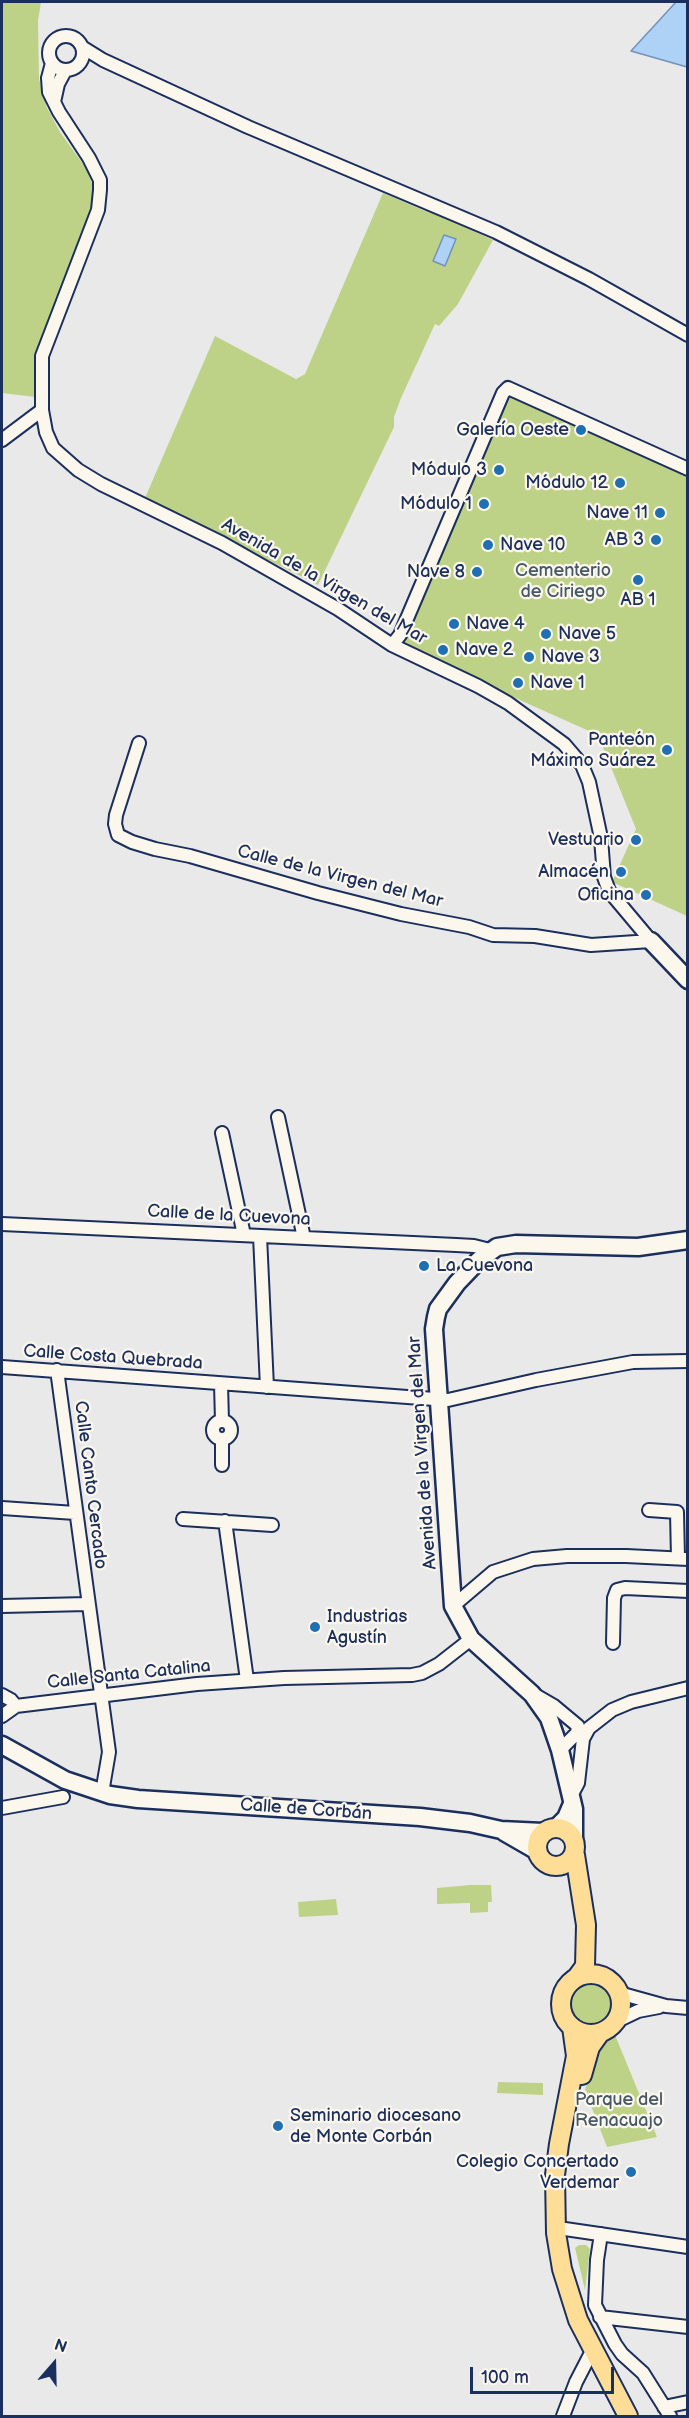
<!DOCTYPE html>
<html>
<head>
<meta charset="utf-8">
<style>
	body { margin:0 }
	#map { position:relative; width:689px; height:2418px; overflow:hidden; background:#eae9e9; font-family:"Balsamiq Sans",sans-serif }
	canvas { display:block }
	.frame { position:absolute; inset:0; border:3px solid #1b2f5e; pointer-events:none }
	.north { position:absolute; left:24px; top:2334px; width:60px; height:60px; -webkit-text-stroke:4px #fbf7ec; paint-order:stroke; rotate:20deg; font-size:16px; font-weight:700; line-height:24px; text-align:center; color:#1b2f5e }
	.north::after { content:''; display:block; margin:auto; width:21px; height:27px; background:#1b2f5e; clip-path:polygon(50% 0,100% 100%,50% 72%,0 100%) }
	.scale { position:absolute; left:470px; top:2367px; width:144px; height:27px; box-sizing:border-box; border:3px solid #1b2f5e; border-top:0; padding-left:8px; font-size:18px; line-height:21px; white-space:nowrap; color:#1b2f5e; -webkit-text-stroke:4px #fbf7ec; paint-order:stroke }
</style>
</head>
<body>
<div id="map">
<canvas width="689" height="2418"></canvas>
<div class="frame"></div>
<div class="north">N</div>
<div class="scale">100 m</div>
</div>
<script>
const context = document.querySelector('canvas').getContext('2d');
context.lineJoin = 'round';
function fill(path, color) { context.fillStyle = color; context.fill(path, 'evenodd'); }
const toPath = rows => new Path2D(rows.map(r => 'M' + r).join(''));
function trace(path, color, width, dash) { context.strokeStyle = color; context.lineWidth = width; context.lineCap = dash ? 'butt' : 'round'; context.setLineDash(dash || []); context.stroke(path); }
function label(font, color, halo, rows, align = 'center') {
  context.font = font + ' "Balsamiq Sans",sans-serif'; context.lineWidth = 4.5; context.setLineDash([]); context.textBaseline = 'middle'; context.strokeStyle = halo; context.fillStyle = color; for (const [text, x, y, turn = 0] of rows) {
    context.save(); context.translate(x, y); context.rotate((+turn || 0) * Math.PI / 180); context.textAlign = isNaN(turn) ? turn : align; if (halo) context.strokeText(text, 0, 0); context.fillText(text, 0, 0); context.restore();
  }
}
fill(toPath([
	[2,2,41,2,38,21,39,79,47,108,60,132,88,171,94,190,94,203,40,343,35,362,35,397,2,393],
	[383,193,425,211,426,209,493,240,458,304,439,326,435,324,401,398,394,417,394,427,318,585,145,498,215,336,296,379,305,374],
	[509,392,687,471,687,916,612,882,636,829,598,735,408,650,400,643],
	[470,1885,491,1885,492,1902,488,1902,488,1912,470,1913,470,1903,437,1904,437,1888],
	[336,1899,338,1915,299,1917,298,1902],
	'569 2003a23 23 0 1 1 46 0a23 23 0 1 1-46 0Z',
	[615,2035,657,2137,607,2147,585,2090,593,2062,606,2043],
	[498,2082,543,2083,543,2095,497,2093],
	[579,2245,586,2245,590,2249,585,2290,576,2252,575,2248]
]), '#bed287');
const water = toPath([
	[676,2,687,2,687,67,631,51,676,2],
	[444,235,456,239,445,266,433,261,444,235]
]);
fill(water, '#add2f6');
trace(water, '#7391b9', 1.5);
const minor = toPath([
	'49 53a17 17 0 1 1 34 0a17 17 0 1 1-34 0Z',
	[82,47,103,60,248,127,496,232,589,279,688,335],
	[52,63,48,78,49,92,59,112,89,158,100,180,100,190,98,210,42,356,42,410,46,432,53,448,78,470,101,484,222,543,338,609,392,645,478,686,508,703,564,744,582,765,589,782,601,838,604,877,609,891,651,941],
	[54,102,58,84,65,71],
	[2,440,42,410],
	[392,645,400,635,503,393,508,388,688,469],
	[139,743,116,815,115,824,118,835,132,842,155,849,190,856,318,893,401,914,469,927,493,935,535,936,591,945,651,941],
	[278,1117,304,1238],
	[222,1133,244,1235],
	[2,1224,456,1245,474,1246,490,1250],
	[260,1236,267,1387],
	[2,1367,448,1400,536,1380,633,1362,688,1361],
	[57,1370,109,1752,102,1793],
	[221,1384,222,1421],
	'213 1430a9 9 0 1 1 18 0a9 9 0 1 1-18 0Z',
	[222,1439,222,1465],
	[2,1508,75,1513],
	[649,1510,677,1512,678,1558],
	[183,1519,272,1525],
	[225,1521,247,1680],
	[2,1606,87,1604],
	[453,1606,493,1572,533,1559,567,1556,626,1556,688,1559],
	[613,1643,614,1598,617,1590,625,1588,688,1591],
	[2,1695,11,1700,16,1706],
	[535,1695,554,1706,578,1726],
	[2,1716,16,1706,197,1684,284,1678,412,1675,422,1673,439,1664,471,1639],
	[560,1750,577,1733,578,1726],
	[571,1796,578,1783,583,1739,589,1728,612,1710,631,1702,688,1688],
	[2,1808,63,1797],
	[619,1993,666,2006,688,2008],
	[615,2022,638,2011,659,2007],
	[565,2229,688,2247],
	[601,2234,597,2260,595,2305,615,2344,622,2354,643,2373,670,2416],
	[600,2317,688,2327],
	[664,2407,688,2402],
	[563,2416,576,2382,592,2351]
]);
const secondary = toPath([
	[651,941,688,980],
	[2,1745,65,1780,110,1795,138,1799,420,1817,470,1823,501,1830,543,1832],
	[556,1828,566,1818,572,1804],
	[504,1832,537,1851],
	[574,1839,574,1809,560,1750,549,1718,532,1694,471,1639,453,1606,434,1329,436,1317,438,1309,457,1283,479,1260,497,1247,516,1244,638,1247,688,1240]
]);
const primary = toPath([
	'537 1847a19 19 0 1 1 38 0a19 19 0 1 1-38 0Z',
	[575,1855,586,1925,585,1966,577,1977],
	'561 2004a30 30 0 1 1 60 0a30 30 0 1 1-60 0Z',
	[572,2027,576,2056,559,2144,555,2175,556,2233,562,2269,578,2320,628,2416],
	[582,2075,590,2047,600,2033]
]);
trace(minor, '#1b2f5e', 16);
trace(secondary, '#1b2f5e', 21);
trace(primary, '#1b2f5e', 22);
trace(minor, '#fbf7ec', 12);
trace(secondary, '#fbf7ec', 16);
trace(primary, '#fedd96', 18);
for (const [x, y, r, color] of [
	[581,430,6,"#1f6fb2"],
	[499,470,6,"#1f6fb2"],
	[620,483,6,"#1f6fb2"],
	[484,504,6,"#1f6fb2"],
	[660,513,6,"#1f6fb2"],
	[656,540,6,"#1f6fb2"],
	[488,545,6,"#1f6fb2"],
	[477,572,6,"#1f6fb2"],
	[638,580,6,"#1f6fb2"],
	[454,624,6,"#1f6fb2"],
	[546,634,6,"#1f6fb2"],
	[443,650,6,"#1f6fb2"],
	[529,657,6,"#1f6fb2"],
	[518,683,6,"#1f6fb2"],
	[667,750,6,"#1f6fb2"],
	[636,840,6,"#1f6fb2"],
	[621,872,6,"#1f6fb2"],
	[646,895,6,"#1f6fb2"],
	[424,1266,6,"#1f6fb2"],
	[315,1627,6,"#1f6fb2"],
	[278,2126,6,"#1f6fb2"],
	[631,2172,6,"#1f6fb2"]
]) { const dot = new Path2D(); dot.arc(x, y, r, 0, 2 * Math.PI); context.fillStyle = color; context.fill(dot); trace(dot, '#fbf7ec', 2); }
label('18px', '#1b2f5e', '#fbf7ec', [
	["Galería Oeste",569,430],
	["Módulo 3",487,470],
	["Módulo 12",608,483],
	["Módulo 1",472,504],
	["Nave 11",648,513],
	["AB 3",644,540],
	["Nave 10",500,545,"left"],
	["Nave 8",465,572],
	["AB 1",638,600,"center"],
	["Nave 4",466,624,"left"],
	["Nave 5",558,634,"left"],
	["Nave 2",455,650,"left"],
	["Nave 3",541,657,"left"],
	["Nave 1",530,683,"left"],
	["Panteón",655,740],
	["Máximo Suárez",655,761],
	["Vestuario",624,840],
	["Almacén",609,872],
	["Oficina",634,895],
	["La Cuevona",436,1266,"left"],
	["Industrias",327,1617,"left"],
	["Agustín",327,1638,"left"],
	["Seminario diocesano",290,2116,"left"],
	["de Monte Corbán",290,2137,"left"],
	["Colegio Concertado",619,2162],
	["Verdemar",619,2183]
], 'right');
label('18px', '#445868', '#fbf7ec', [
	["Cementerio",563,571],
	["de Ciriego",563,592],
	["Parque del",619,2100],
	["Renacuajo",619,2121]
]);
label('18px', '#1b2f5e', '#fbf7ec', [
	["Avenida de la Virgen del Mar",324,582,30],
	["Calle de la Virgen del Mar",340,877,14],
	["Calle de la Cuevona",229,1216,3],
	["Calle Costa Quebrada",113,1358,4],
	["Avenida de la Virgen del Mar",423,1453,-94],
	["Calle Canto Cercado",90,1485,83],
	["Calle Santa Catalina",129,1675,-6],
	["Calle de Corbán",306,1810,4]
]);
</script>
</body>
</html>
